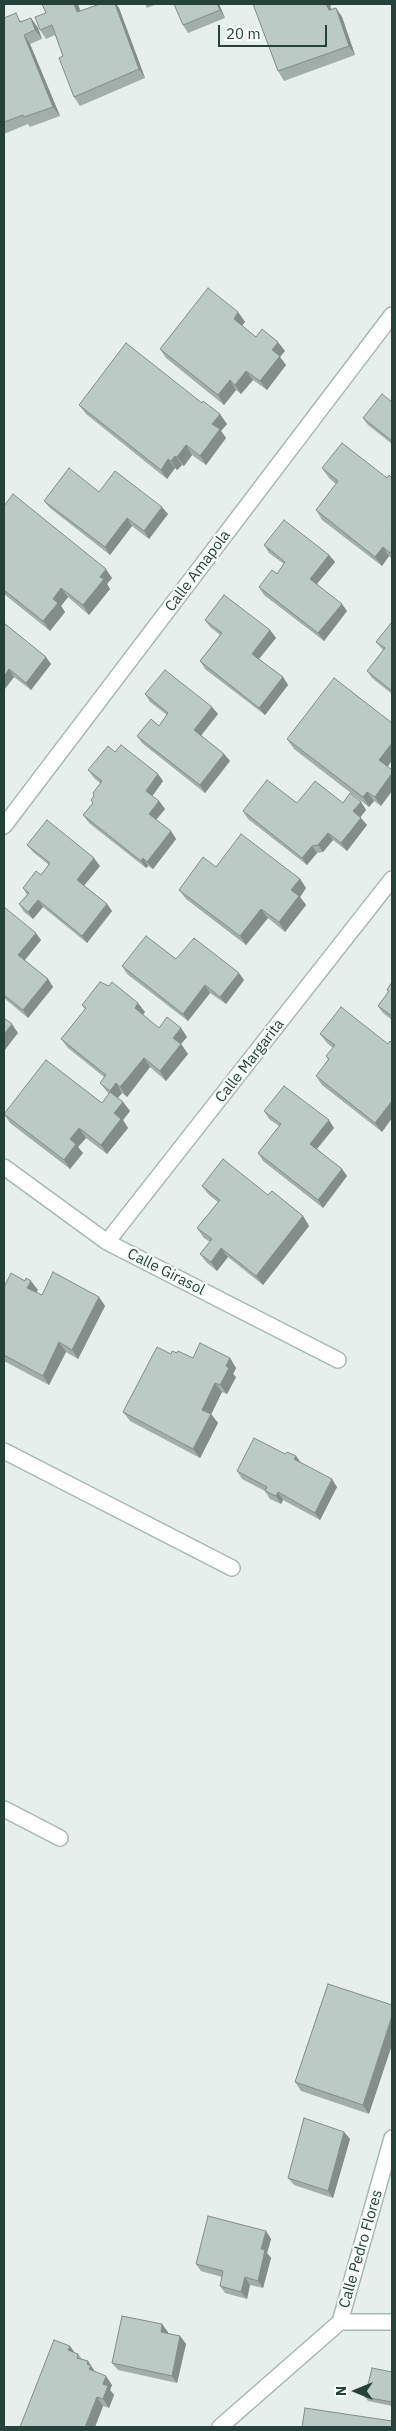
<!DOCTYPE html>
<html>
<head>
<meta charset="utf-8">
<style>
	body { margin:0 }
	#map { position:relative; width:396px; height:2431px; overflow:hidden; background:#e6efeb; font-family:"IBM Plex Sans",sans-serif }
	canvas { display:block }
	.frame { position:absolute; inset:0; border:5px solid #24423a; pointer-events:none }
	.north { position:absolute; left:331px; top:2366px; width:50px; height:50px; -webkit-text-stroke:4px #f7fbf9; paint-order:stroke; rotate:270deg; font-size:14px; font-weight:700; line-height:20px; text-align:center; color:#24423a }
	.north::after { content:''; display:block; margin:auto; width:18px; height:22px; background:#24423a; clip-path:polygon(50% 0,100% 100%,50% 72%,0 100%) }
	.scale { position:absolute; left:218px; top:25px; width:109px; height:22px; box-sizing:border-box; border:2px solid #24423a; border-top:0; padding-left:6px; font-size:15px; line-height:18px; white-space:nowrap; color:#24423a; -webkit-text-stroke:4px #f7fbf9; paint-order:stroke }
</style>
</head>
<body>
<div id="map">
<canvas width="396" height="2431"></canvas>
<div class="frame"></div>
<div class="north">N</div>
<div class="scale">20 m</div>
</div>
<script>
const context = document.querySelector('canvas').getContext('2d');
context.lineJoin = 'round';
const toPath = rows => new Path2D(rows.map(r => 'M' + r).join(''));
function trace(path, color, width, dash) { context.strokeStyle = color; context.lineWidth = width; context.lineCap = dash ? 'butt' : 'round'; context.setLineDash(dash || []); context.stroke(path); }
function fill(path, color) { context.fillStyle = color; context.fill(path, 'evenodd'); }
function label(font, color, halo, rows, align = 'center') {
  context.font = font + ' "IBM Plex Sans",sans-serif'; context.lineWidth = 4.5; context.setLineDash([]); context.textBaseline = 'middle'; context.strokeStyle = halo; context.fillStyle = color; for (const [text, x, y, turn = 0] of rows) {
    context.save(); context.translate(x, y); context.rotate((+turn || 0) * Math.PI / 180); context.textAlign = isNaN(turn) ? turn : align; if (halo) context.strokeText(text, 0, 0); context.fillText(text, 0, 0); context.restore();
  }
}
const minor = toPath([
	[4,826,392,315],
	[4,1167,107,1242,338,1360],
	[107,1242,392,879],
	[4,1451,232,1568],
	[4,1809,60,1838],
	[340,2322,392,2322],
	[220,2427,340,2322,392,2138]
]);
trace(minor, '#a8b8b2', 18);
trace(minor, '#fff', 15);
fill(toPath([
	[42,4,78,4,80,11,100,4,116,4,119,8,145,78,80,106,74,97,63,56,55,35,46,39,40,30,46,13],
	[145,4,157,4,147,8],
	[219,4,225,18,188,33,183,25],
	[253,4,336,4,330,6,332,10,336,8,342,17,355,55,284,81,278,71],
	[4,18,22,21,31,18,38,28,42,39,30,44,60,116,30,127,28,124,4,134],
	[238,312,245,322,242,326,256,337,285,351,280,357,286,365,267,390,253,380,241,394,236,390,224,405,166,358,160,349],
	[392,402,392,444,368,425,363,418],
	[79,405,227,424,221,431,226,438,206,465,192,455,184,466,182,465,177,470,175,468,167,479,86,414],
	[322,468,392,478,392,559,389,556,382,566,322,520,316,510,336,484,329,478],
	[99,492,168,514,149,539,132,526,110,555,50,508,44,501],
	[4,506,112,578,107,584,110,589,89,615,68,597,61,606,65,612,50,631,4,594],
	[264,545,329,555,335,562,317,584,347,611,324,641,264,595,259,587,277,574,284,564,269,553],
	[205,620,270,630,276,638,259,659,283,677,288,685,265,715,205,669,200,661,220,635,210,627],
	[392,622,392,694,372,678,367,671,383,650,376,642],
	[4,623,51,664,31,690,14,677,4,690],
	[145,694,212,707,218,714,201,735,224,754,230,761,205,793,142,743,137,736,159,726,167,715,150,702],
	[287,739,392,760,388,766,381,806,374,801,369,807,294,749],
	[115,752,158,774,163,781,152,796,159,801,165,809,156,820,171,831,176,839,153,869,148,866,146,868,89,823,83,815,93,803,91,800,94,796,100,783,94,778,88,770],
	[361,802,366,810,360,817,367,825,347,851,333,840,323,852,317,853,307,865,248,819,243,811,297,803],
	[27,845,100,866,84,885,107,904,112,911,87,943,43,907,33,919,24,912,19,904,27,895,23,888,41,875,49,865,33,852],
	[216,867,300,879,306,888,300,897,306,905,285,932,268,918,246,945,186,899,179,890],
	[4,907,41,940,25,960,48,979,53,987,28,1018,4,998],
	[176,959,244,980,226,1004,210,993,188,1021,127,974,122,966],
	[392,982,392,1020,383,1013,378,1006,388,992,387,990],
	[82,1005,145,1012,143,1015,159,1028,181,1028,187,1037,181,1044,188,1054,166,1081,150,1067,127,1097,122,1093,118,1098,123,1102,130,1111,123,1120,128,1128,107,1154,86,1138,78,1147,83,1153,70,1169,10,1123,4,1114,102,1103,109,1094,100,1083,104,1077,68,1048,61,1039,85,1009],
	[320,1034,388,1044,392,1043,392,1118,382,1132,322,1085,316,1076,328,1060,326,1056,333,1048,327,1043],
	[264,1111,334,1128,317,1149,342,1169,347,1176,323,1208,263,1161,258,1153,279,1126,269,1119],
	[202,1186,268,1195,303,1216,309,1226,263,1285,228,1257,217,1271,207,1263,200,1254,210,1242,204,1238,197,1228,218,1202,209,1195],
	[25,1281,38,1290,36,1292,42,1295,99,1297,105,1306,78,1359,66,1352,49,1385,4,1361,4,1287],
	[177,1353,193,1358,230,1358,236,1368,233,1374,236,1377,227,1394,222,1392,211,1414,218,1423,200,1458,130,1421,123,1412,171,1354],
	[285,1454,296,1456,301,1463,337,1487,320,1520,283,1500,281,1504,270,1499,265,1491,242,1479,237,1471],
	[328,1984,369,2114,301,2091,295,2082],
	[344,2132,350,2139,333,2198,294,2185,288,2178],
	[266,2231,271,2239,267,2253,271,2258,263,2288,250,2285,247,2299,225,2293,220,2286,222,2277,201,2271,196,2264],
	[168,2332,167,2334,180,2336,186,2344,177,2383,118,2370,112,2363],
	[70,2346,75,2353,78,2354,82,2359,88,2361,95,2372,112,2385,110,2390,114,2395,109,2408,103,2406,95,2427],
	[392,2372,392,2406,368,2401,365,2397]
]), '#a1aea9');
fill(toPath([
	[74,4,78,4,84,21,77,12],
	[115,4,116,4,119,8,145,78,139,69],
	[217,4,219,4,225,18,220,10],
	[326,4,329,4,330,6,335,20,329,10],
	[336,8,342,17,355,55,349,46],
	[31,18,38,28,42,39,35,30],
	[24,35,30,44,60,116,53,107],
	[238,312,245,322,240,328,234,319],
	[278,342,285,351,280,357,286,365,267,390,260,381,272,350],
	[246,371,253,380,241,394,235,385],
	[230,380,236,390,224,405,218,395],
	[220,414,227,424,221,431,226,438,206,465,200,456,212,424],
	[186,445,192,455,184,466,177,457],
	[175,456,182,465,177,470,171,461],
	[168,459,175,468,167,479,161,470],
	[162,507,168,514,149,539,144,531],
	[127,518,132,526,110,555,105,547],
	[383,547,389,556,382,566,375,557],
	[329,555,335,562,315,586,310,579],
	[106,569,112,578,107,584,110,589,89,615,83,605,100,577],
	[61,588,68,597,61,606,65,612,50,631,43,621,53,599],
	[342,604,347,611,324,641,318,633],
	[270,630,276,638,257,661,252,654],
	[46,657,51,664,31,690,26,683],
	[9,669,14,677,4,690,4,676],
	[283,677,288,685,265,715,259,708],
	[212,707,218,714,200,737,194,730],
	[392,743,392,760,386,769,379,760],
	[224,754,230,761,205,793,200,785],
	[392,773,392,791,381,806,375,797],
	[158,774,163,781,151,798,146,791],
	[367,792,374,801,369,807,363,797],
	[159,801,165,809,154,822,149,814],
	[361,802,366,810,359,819,353,811],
	[361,818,367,825,347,851,341,843],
	[171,831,176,839,153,869,147,862],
	[328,833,333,840,323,852,318,845],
	[312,846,317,853,307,865,302,858],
	[94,858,100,866,83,887,77,880],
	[143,858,148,866,146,868,141,861],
	[300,879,306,888,300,897,306,905,285,932,279,922,291,890],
	[38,900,43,907,33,919,28,912],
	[107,904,112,911,87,943,82,936],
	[261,909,268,918,246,945,240,936],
	[36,933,41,940,23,962,18,955],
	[239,973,244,980,226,1004,220,997],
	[48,979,53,987,28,1018,23,1010],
	[205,985,210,993,188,1021,183,1014],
	[138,1003,145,1012,141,1017,135,1008],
	[12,1024,18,1033,4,1051,4,1034],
	[181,1028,187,1037,181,1044,188,1054,166,1081,160,1071,173,1038],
	[144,1058,150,1067,127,1097,120,1087],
	[116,1083,122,1093,116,1100,110,1091],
	[392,1101,392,1118,382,1132,375,1123],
	[123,1102,130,1111,123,1120,128,1128,107,1154,101,1145,114,1113],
	[329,1120,334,1128,315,1151,310,1144],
	[79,1128,86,1138,78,1147,83,1153,70,1169,64,1160,70,1139],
	[342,1169,347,1176,323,1208,318,1200],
	[303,1216,309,1226,263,1285,256,1276],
	[221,1248,228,1257,217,1271,211,1262],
	[31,1281,38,1290,33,1297,27,1288],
	[99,1297,105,1306,78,1359,72,1350],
	[59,1342,66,1352,49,1385,43,1376],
	[230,1358,236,1368,233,1374,236,1377,227,1394,220,1385,226,1366],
	[215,1383,222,1392,209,1419,202,1410],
	[211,1414,218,1423,200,1458,193,1449],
	[296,1456,301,1463,294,1459],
	[332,1479,337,1487,320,1520,315,1513],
	[278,1492,283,1500,281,1504,276,1496],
	[392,2016,392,2045,369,2114,363,2105],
	[344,2132,350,2139,333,2198,328,2191],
	[266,2231,271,2239,267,2253,271,2258,263,2288,258,2281,261,2249],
	[245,2277,250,2285,247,2299,241,2292],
	[162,2324,168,2332,166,2340,161,2332],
	[180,2336,186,2344,177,2383,172,2376],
	[70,2346,76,2355,68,2350],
	[88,2361,97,2375,89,2369,87,2364],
	[106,2376,112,2385,110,2390,114,2395,109,2408,103,2399,103,2384],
	[97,2397,103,2406,95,2427,85,2427]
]), '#838d89');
const building = toPath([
	[42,4,74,4,77,12,100,4,115,4,139,69,74,97,59,58,63,56,52,25,40,30,35,17,46,13,42,4],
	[174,4,217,4,220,10,183,25,174,4],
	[253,4,326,4,329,10,336,8,349,46,278,71,253,4],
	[16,13,20,22,31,18,35,30,24,35,53,107,24,117,23,115,4,122,4,18,16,13],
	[208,288,238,312,234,319,256,337,262,329,278,342,272,350,280,356,260,381,246,371,235,385,230,380,218,395,160,349,208,288],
	[126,343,202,403,203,401,220,414,212,424,220,429,200,456,186,445,177,457,175,456,171,461,168,459,161,470,79,405,126,343],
	[382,394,392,402,392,441,363,418,382,394],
	[342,443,387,478,389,475,392,478,392,533,391,535,392,536,392,550,390,553,383,547,375,557,316,510,338,481,322,468,342,443],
	[69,468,99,492,115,471,162,507,144,531,127,518,105,547,44,501,69,468],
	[13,494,106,569,100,577,104,579,83,605,61,588,53,599,58,603,43,621,4,590,4,506,13,494],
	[284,520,329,555,310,579,342,604,318,633,259,587,272,570,277,574,285,562,264,545,284,520],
	[224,595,270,630,252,654,283,677,259,708,200,661,222,633,205,620,224,595],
	[392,622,392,691,367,671,385,648,376,642,392,622],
	[4,623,46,657,26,683,9,669,4,676,4,623],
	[165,670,212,707,194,730,224,754,200,785,137,736,151,719,159,726,168,713,145,694,165,670],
	[334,678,392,723,392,743,379,760,392,770,392,773,375,797,367,792,363,797,287,739,334,678],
	[121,745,158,774,146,791,159,801,149,814,171,831,147,862,143,858,141,861,83,815,93,803,91,800,94,796,93,793,102,781,88,770,108,746,115,752,121,745],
	[267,780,297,803,315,781,343,803,350,793,361,802,353,811,361,818,341,843,328,833,318,845,312,846,302,858,243,811,267,780],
	[47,820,94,858,77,880,107,904,82,936,38,900,28,912,19,904,29,893,23,888,36,871,41,875,50,863,27,845,47,820],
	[241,834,300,879,291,890,299,896,279,922,261,909,240,936,179,890,203,857,216,867,241,834],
	[4,907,36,933,18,955,48,979,23,1010,4,995,4,907],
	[146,936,176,959,194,938,239,973,220,997,205,985,183,1014,122,966,146,936],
	[100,982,109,986,112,982,138,1003,135,1008,159,1028,167,1017,181,1028,173,1038,181,1044,160,1071,144,1058,120,1087,116,1083,110,1091,100,1083,106,1075,61,1039,86,1008,82,1005,100,982],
	[392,982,392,1016,378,1006,389,991,387,990,392,982],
	[341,1007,388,1044,390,1041,392,1043,392,1101,375,1123,316,1076,329,1059,326,1056,335,1045,320,1034,341,1007],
	[4,1018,12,1024,4,1034,4,1018],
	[46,1060,102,1103,110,1092,123,1102,114,1113,121,1119,101,1145,79,1128,70,1139,76,1144,64,1160,4,1114,46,1060],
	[284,1086,329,1120,310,1144,342,1169,318,1200,258,1153,281,1124,264,1111,284,1086],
	[223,1159,268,1195,272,1191,303,1216,256,1276,221,1248,211,1262,200,1254,212,1239,197,1228,220,1200,202,1186,223,1159],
	[53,1272,99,1297,72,1350,59,1342,43,1376,4,1355,4,1287,11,1273,25,1281,26,1278,31,1281,27,1288,42,1295,53,1272],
	[200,1343,230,1358,226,1366,229,1368,220,1385,215,1383,202,1410,211,1414,193,1449,123,1412,157,1347,171,1354,172,1351,177,1353,178,1351,193,1358,200,1343],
	[254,1438,285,1454,287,1452,296,1456,294,1459,332,1479,315,1513,278,1492,276,1496,265,1491,267,1487,237,1471,254,1438],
	[328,1984,392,2005,392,2016,363,2105,295,2082,328,1984],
	[304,2118,344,2132,328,2191,288,2178,304,2118],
	[208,2216,266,2231,261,2249,265,2250,258,2281,245,2277,241,2292,220,2286,223,2271,196,2264,208,2216],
	[122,2316,162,2324,161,2332,180,2336,172,2376,112,2363,122,2316],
	[54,2340,70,2346,68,2350,78,2354,77,2358,88,2361,87,2364,91,2366,89,2369,106,2376,103,2384,108,2386,103,2399,97,2397,85,2427,20,2427,54,2340],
	[372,2368,392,2372,392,2402,365,2397,372,2368],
	[305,2408,392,2421,392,2427,302,2427,305,2408]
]);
fill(building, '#bbcac4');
trace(building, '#838d89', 1);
label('15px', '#24423a', '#f7fbf9', [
	["Calle Amapola",198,571,-53],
	["Calle Margarita",250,1061,-52],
	["Calle Girasol",166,1272,27],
	["Calle Pedro Flores",361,2249,-74]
]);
</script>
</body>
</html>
